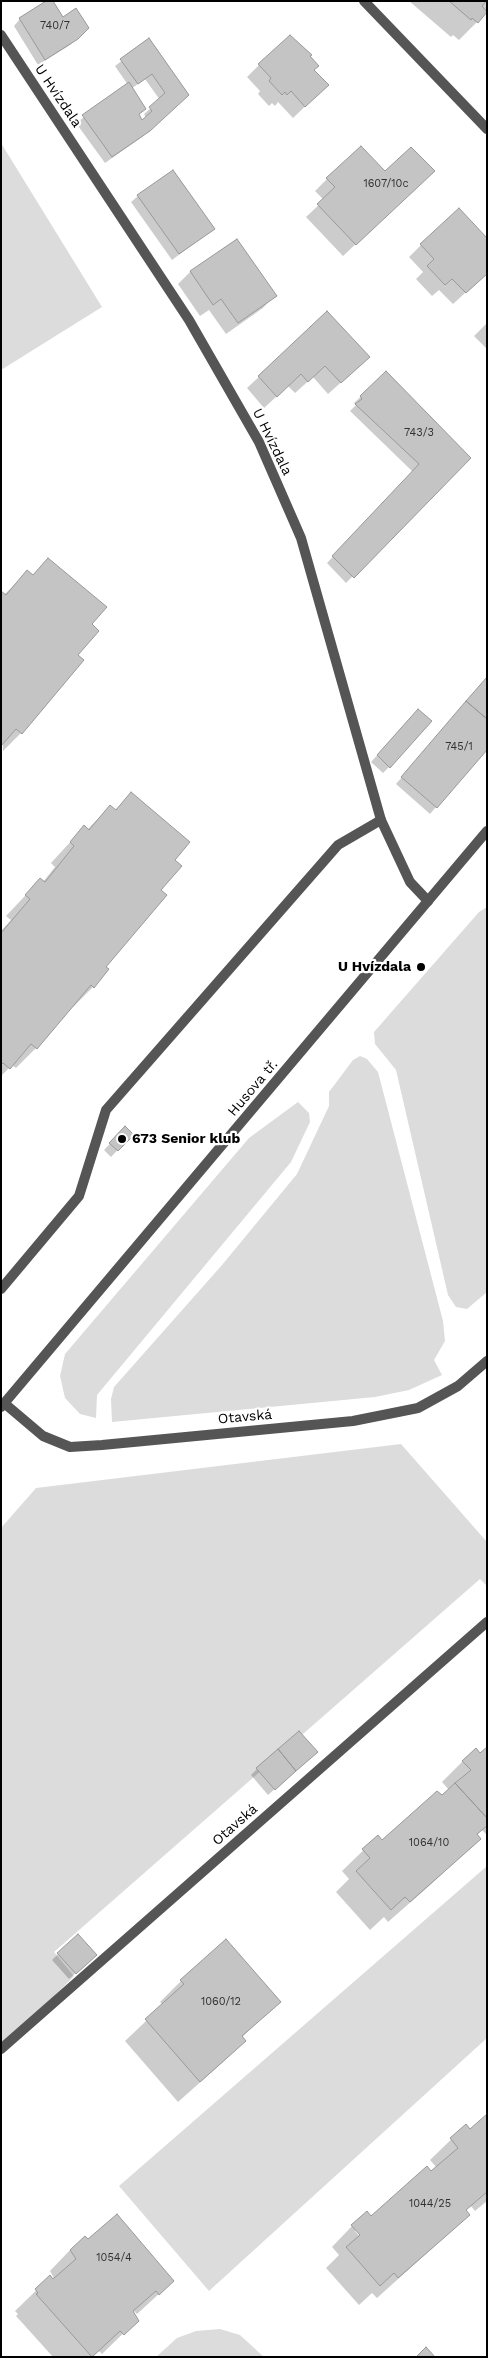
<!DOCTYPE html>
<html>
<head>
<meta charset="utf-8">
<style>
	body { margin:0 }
	#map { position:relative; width:488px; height:2358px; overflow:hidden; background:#fff; font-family:"Work Sans",sans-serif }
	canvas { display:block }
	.frame { position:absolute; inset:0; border:2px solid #000; pointer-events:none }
</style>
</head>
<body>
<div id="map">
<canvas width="488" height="2358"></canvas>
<div class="frame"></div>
</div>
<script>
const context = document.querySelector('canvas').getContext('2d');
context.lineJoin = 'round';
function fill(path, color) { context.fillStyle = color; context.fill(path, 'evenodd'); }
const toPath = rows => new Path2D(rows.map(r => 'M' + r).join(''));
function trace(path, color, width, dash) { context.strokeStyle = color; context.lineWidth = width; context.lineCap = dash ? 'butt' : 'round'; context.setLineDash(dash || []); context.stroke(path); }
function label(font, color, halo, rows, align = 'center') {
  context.font = font + ' "Work Sans",sans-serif'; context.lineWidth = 4.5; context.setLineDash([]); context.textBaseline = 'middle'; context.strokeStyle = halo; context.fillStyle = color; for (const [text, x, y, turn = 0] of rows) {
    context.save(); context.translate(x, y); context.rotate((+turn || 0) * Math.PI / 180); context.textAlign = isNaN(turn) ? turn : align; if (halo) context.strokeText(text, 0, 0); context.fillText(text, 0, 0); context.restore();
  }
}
fill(toPath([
	[1,143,102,307,1,370],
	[487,907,487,1292,467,1309,456,1307,448,1295,396,1070,375,1044,374,1032,479,912],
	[360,1056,367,1059,378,1072,443,1321,445,1341,434,1360,442,1375,409,1390,375,1397,112,1422,111,1399,114,1387,222,1265,297,1174,329,1106,329,1092,353,1060],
	[298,1102,309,1113,310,1122,291,1162,97,1395,96,1418,80,1414,65,1398,60,1376,65,1354,249,1138],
	[401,1444,487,1542,487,1586,480,1579,54,1952,74,1976,6,2045,1,2040,1,1528,36,1488],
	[487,1866,487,2038,209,2291,119,2186],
	[220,2329,240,2335,264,2357,156,2357,177,2338,196,2331]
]), '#dcdcdc');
fill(toPath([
	[409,1,487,1,487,8,477,22,459,40,453,35,451,37],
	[20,19,63,19,88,28,70,45,38,65,14,26],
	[149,40,181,101,142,137,105,163,76,123,128,85,115,66],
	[145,79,160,100,144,114,146,118,142,121,138,115,145,109,131,89],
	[259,65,313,70,315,97,293,118,278,102,275,106,272,103,269,106,258,94,260,91,247,77],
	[327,179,421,183,343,256,306,217,324,200,315,191],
	[138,196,213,229,172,260,131,202],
	[237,240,275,295,263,308,226,334,209,310,200,316,178,284,190,272],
	[421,245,487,273,453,304,439,290,432,296,416,279,423,272,409,257],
	[327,313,356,369,328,394,313,377,295,393,288,386,264,408,247,388],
	[487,323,487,349,474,336],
	[386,373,469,458,346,583,327,563,413,472,350,411,356,405,354,403],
	[49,559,90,625,76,655,21,733,3,751,1,592,4,595,27,572,32,576],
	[487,678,487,748,430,814,396,784],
	[412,717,389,767,383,773,371,762],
	[131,794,173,860,105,967,108,970,93,987,73,1007,71,1006,36,1048,16,1068,12,1065,1,1076,1,931,11,920,6,916,40,880,43,882,55,867,51,863,84,827,87,830,110,806,115,810],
	[125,1128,132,1135,111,1157,104,1150],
	[487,1749,487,1835,482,1830,477,1835,480,1839,429,1886,388,1922,384,1917,370,1930,336,1892,349,1879,342,1871,377,1837,382,1842,442,1797,449,1790,442,1782,463,1761,480,1755],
	[310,1758,268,1795,251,1775,257,1769],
	[58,1954,89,1961,69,1979,52,1960],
	[181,1981,279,2002,241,2038,244,2041,223,2062,178,2102,125,2041,163,2005,160,2002],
	[487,2115,487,2201,475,2211,471,2206,465,2211,468,2215,447,2235,377,2298,372,2293,359,2305,326,2268,339,2255,332,2247,352,2226,371,2218,431,2173,437,2168,430,2160,465,2126,470,2131],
	[357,2229,363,2240,355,2231],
	[88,2241,173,2281,137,2314,134,2311,132,2312,137,2320,102,2354,99,2351,92,2357,53,2357,16,2316,18,2314,15,2311,50,2277,56,2282,50,2271,70,2250]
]), '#0003');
const building = toPath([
	[46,1,53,1,63,17,76,8,89,28,78,39,45,60,19,18,46,1],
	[449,1,486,1,482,6,487,12,478,23,472,18,471,20,449,1],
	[290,35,312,55,310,56,319,66,314,70,329,85,305,107,291,91,287,95,285,92,282,95,269,81,271,78,258,64,290,35],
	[149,38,189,95,150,131,112,157,82,115,129,82,146,109,139,114,142,120,152,111,149,107,165,93,152,74,138,84,120,59,149,38],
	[361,146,385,171,411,147,435,171,356,245,317,204,335,187,326,178,361,146],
	[173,170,215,229,179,254,137,195,173,170],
	[459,208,487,238,487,274,466,293,452,279,445,285,427,266,434,259,420,244,459,208],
	[237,239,277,296,238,323,221,299,213,305,190,271,237,239],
	[327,311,370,357,341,383,325,366,308,382,301,374,277,397,258,376,327,311],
	[386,371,471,458,354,578,332,556,419,464,355,404,362,399,360,396,386,371],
	[48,558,107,607,92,624,99,631,78,655,84,660,22,734,16,729,1,746,1,591,6,595,27,570,33,575,48,558],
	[487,677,487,719,466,701,487,677],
	[466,701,487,719,487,750,437,808,401,777,466,701],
	[418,709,432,721,390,768,377,755,418,709],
	[131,792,190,842,175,860,182,866,161,890,167,895,106,967,109,969,94,988,91,985,37,1049,31,1044,10,1069,3,1063,1,1065,1,933,30,899,25,895,40,878,45,882,74,846,70,842,84,825,89,830,110,805,116,810,131,792],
	[125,1126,134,1135,118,1151,109,1143,125,1126],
	[299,1731,318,1752,296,1771,278,1749,299,1731],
	[487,1747,487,1818,455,1783,471,1770,462,1761,476,1748,480,1753,487,1747],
	[278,1749,296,1771,275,1790,256,1768,278,1749],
	[455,1783,487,1818,487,1826,477,1834,481,1839,410,1902,405,1897,391,1910,356,1871,370,1858,362,1849,378,1835,382,1840,437,1791,442,1795,455,1783],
	[78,1934,97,1955,76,1974,57,1953,78,1934],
	[226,1939,281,2002,242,2036,246,2041,200,2082,145,2019,184,1984,180,1980,226,1939],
	[487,2114,487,2192,466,2210,470,2215,398,2278,394,2273,380,2286,346,2247,360,2235,351,2225,367,2211,371,2216,427,2166,431,2171,458,2148,450,2138,466,2124,470,2129,487,2114],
	[117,2214,174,2281,159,2295,156,2291,133,2311,139,2321,124,2335,120,2331,92,2357,36,2294,38,2293,35,2289,50,2275,53,2279,76,2259,70,2250,85,2236,88,2239,117,2214],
	[426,2347,435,2357,416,2357,426,2347]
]);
fill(building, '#c4c4c4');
trace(building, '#999', 1);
trace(toPath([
	[1,1289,79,1196,106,1110,338,845,381,820]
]), '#555', 10);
trace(toPath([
	[364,1,487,129],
	[1,35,189,320,259,442,301,538,381,820,410,882,428,901],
	[4,1403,43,1436,70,1447,102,1445,353,1421,418,1408,458,1386,487,1361],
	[1,2049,487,1622]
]), '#555', 10);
trace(toPath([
	[1,1407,487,831]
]), '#555', 10);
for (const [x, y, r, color] of [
	[421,967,5,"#000"],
	[122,1139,5,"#000"]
]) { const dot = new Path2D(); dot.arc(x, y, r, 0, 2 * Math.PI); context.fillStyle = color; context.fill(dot); trace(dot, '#fff', 2); }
label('11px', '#313131', null, [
	["740/7",55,26],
	["1607/10c",386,184],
	["743/3",419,433],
	["745/1",459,747],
	["1064/10",429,1843],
	["1060/12",221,2002],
	["1044/25",430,2204],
	["1054/4",114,2258]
]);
label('14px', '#000', '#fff', [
	["U Hvízdala",58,96,56],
	["U Hvízdala",272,442,64],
	["Husova tř.",253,1088,-50],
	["Otavská",245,1417,-5],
	["Otavská",235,1825,-41]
]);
label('bold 14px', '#000', '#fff', [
	["U Hvízdala",411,967],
	["673 Senior klub",132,1139,"left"]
], 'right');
</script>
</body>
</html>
